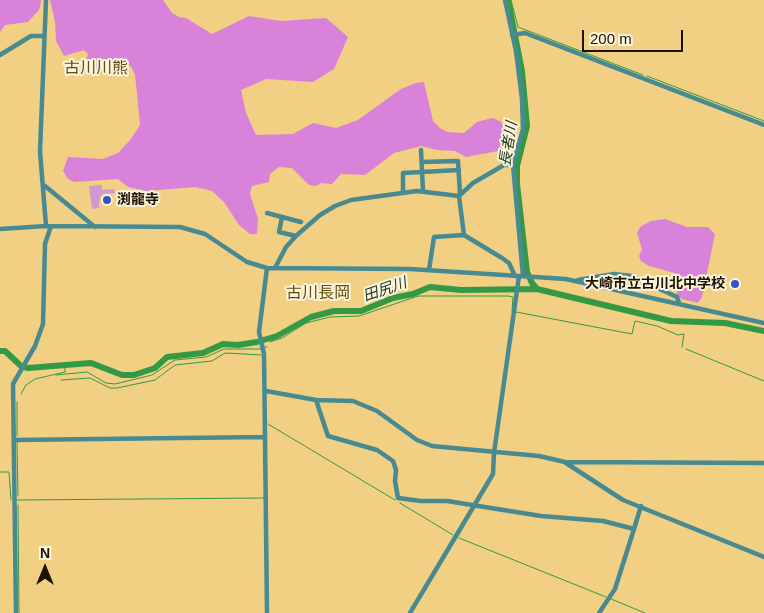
<!DOCTYPE html>
<html>
<head>
<meta charset="utf-8">
<style>
	body { margin:0 }
	#map { position:relative; width:764px; height:613px; overflow:hidden; background:#f1cf83; font-family:Helvetica,sans-serif }
	canvas { display:block }
	.north { position:absolute; left:20px; top:543px; width:50px; height:50px; -webkit-text-stroke:4px #fdf4de; paint-order:stroke; rotate:0deg; font-size:14px; font-weight:700; line-height:20px; text-align:center; color:#1c1200 }
	.north::after { content:''; display:block; margin:auto; width:18px; height:22px; background:#1c1200; clip-path:polygon(50% 0,100% 100%,50% 72%,0 100%) }
	.scale { position:absolute; left:582px; top:30px; width:101px; height:22px; box-sizing:border-box; border:2px solid #1c1200; border-top:0; padding-left:6px; font-size:15px; line-height:18px; white-space:nowrap; color:#1c1200; -webkit-text-stroke:4px #fdf4de; paint-order:stroke }
</style>
</head>
<body>
<div id="map">
<canvas width="764" height="613"></canvas>
<div class="north">N</div>
<div class="scale">200 m</div>
</div>
<script>
const context = document.querySelector('canvas').getContext('2d');
context.lineJoin = 'round';
function fill(path, color) { context.fillStyle = color; context.fill(path, 'evenodd'); }
const toPath = rows => new Path2D(rows.map(r => 'M' + r).join(''));
function trace(path, color, width, dash) { context.strokeStyle = color; context.lineWidth = width; context.lineCap = dash ? 'butt' : 'round'; context.setLineDash(dash || []); context.stroke(path); }
function label(font, color, halo, rows, align = 'center') {
  context.font = font + ' Helvetica,"Noto Sans JP",sans-serif'; context.lineWidth = 4; context.setLineDash([]); context.textBaseline = 'middle'; context.strokeStyle = halo; context.fillStyle = color; for (const [text, x, y, turn = 0] of rows) {
    context.save(); context.translate(x, y); context.rotate((+turn || 0) * Math.PI / 180); context.textAlign = isNaN(turn) ? turn : align; if (halo) context.strokeText(text, 0, 0); context.fillText(text, 0, 0); context.restore();
  }
}
fill(toPath([
	[102,185,102,190,114,189,115,193,103,194,100,197,99,208,92,209,89,186]
]), '#d099d0');
fill(toPath([
	[0,0,41,0,41,1,39,10,28,22,5,25,0,32],
	[50,0,163,0,172,13,179,17,186,18,212,34,249,16,281,21,326,18,348,37,334,69,313,82,266,79,241,90,246,113,256,135,293,134,313,123,336,128,358,120,401,89,416,83,424,82,433,121,440,128,447,132,464,133,477,122,492,118,500,121,504,127,506,139,504,148,498,151,466,157,455,151,437,150,421,146,394,153,365,175,341,174,332,184,321,183,316,186,309,185,292,168,279,167,270,174,269,182,252,186,250,194,258,219,257,234,250,234,239,225,224,202,212,191,195,187,146,191,128,187,118,179,74,182,68,179,63,171,68,157,103,159,118,153,131,139,140,125,137,93,135,75,131,66,124,64,96,76,88,73,85,65,88,54,84,50,64,56,56,41,55,22],
	[665,219,687,227,708,227,715,234,702,297,698,303,682,299,676,295,681,280,678,274,649,266,641,261,639,256,642,249,637,233,640,227,651,221]
]), '#d882d9');
trace(toPath([
	[511,0,518,27,643,75],
	[647,76,764,121],
	[516,312,632,334,635,321,657,326,678,335,684,334,682,347],
	[270,342,282,338,306,323,330,317,359,316,418,296,508,296,513,297,512,311],
	[265,347,267,347],
	[686,349,764,381],
	[56,375,87,372,106,383,115,384,152,375,175,360,206,357,224,349,261,349],
	[61,380,90,378,110,388,117,388,155,380,175,365,212,361,225,353,261,355],
	[21,394,26,385,35,379,65,372,65,364],
	[268,424,395,500],
	[17,436,17,402],
	[17,442,18,496],
	[0,472,9,472,11,500],
	[17,500,264,498],
	[400,503,453,535],
	[18,505,19,613],
	[459,538,606,597],
	[611,599,645,613]
]), '#339945', 1);
trace(toPath([
	[508,0,522,71,527,126,517,166,517,184,527,272,532,283,537,289],
	[0,351,5,351,21,366,28,368,91,363,122,375,134,375,155,368,167,357,203,353,223,344,238,345,257,342,277,336,311,317,334,311,361,311,393,298,413,294,430,287,461,290,537,289,671,321,725,323,764,331]
]), '#339945', 6);
trace(toPath([
	[46,0,40,151,46,226],
	[505,0,516,51,522,99,523,129,513,165,523,276],
	[512,35,525,33,764,125],
	[0,55,31,36,43,36],
	[421,150,423,191],
	[422,162,458,161,460,194],
	[45,186,95,227],
	[403,193,403,173,459,170],
	[460,195,473,183,504,165,513,165],
	[459,196,464,235],
	[267,213,301,222],
	[282,217,279,232,296,236],
	[0,229,46,226,180,227,205,234,247,262,267,268,410,269,566,279,764,323],
	[275,268,286,247,296,236,320,215,335,206,351,200,417,191,459,196],
	[429,270,434,237,464,235,502,258,509,263,515,276],
	[578,280,614,274,631,276,677,297,679,303],
	[266,391,316,400,353,401,377,411,417,440,432,446,539,456,565,462,764,463],
	[316,400,328,436,377,450,393,461,396,470,395,481,398,498,421,501,447,501,541,516,603,521,634,529,641,506],
	[265,437,267,613],
	[14,440,265,437,264,354,259,332,267,268],
	[566,463,623,500,764,557],
	[16,613,13,384,35,346,43,324,45,244,51,226],
	[410,613,493,474,494,453,519,276],
	[599,613,615,589,634,529]
]), '#478a92', 4.5);
for (const [x, y, r, color] of [
	[107,200,5,"#3154c4"],
	[735,284,5,"#3154c4"]
]) { const dot = new Path2D(); dot.arc(x, y, r, 0, 2 * Math.PI); context.fillStyle = color; context.fill(dot); trace(dot, '#fdf4de', 2); }
label('bold 14px', '#1c1200', '#fdf4de', [
	["渕龍寺",117,200],
	["大崎市立古川北中学校",725,284,"right"]
], 'left');
label('italic 15px', '#163e1c', '#fdf4de', [
	["長者川",509,144,-81],
	["田尻川",385,290,-19]
]);
label('16px', '#634c0d', '#fdf4de', [
	["古川川熊",96,69],
	["古川長岡",318,294]
]);
</script>
</body>
</html>
